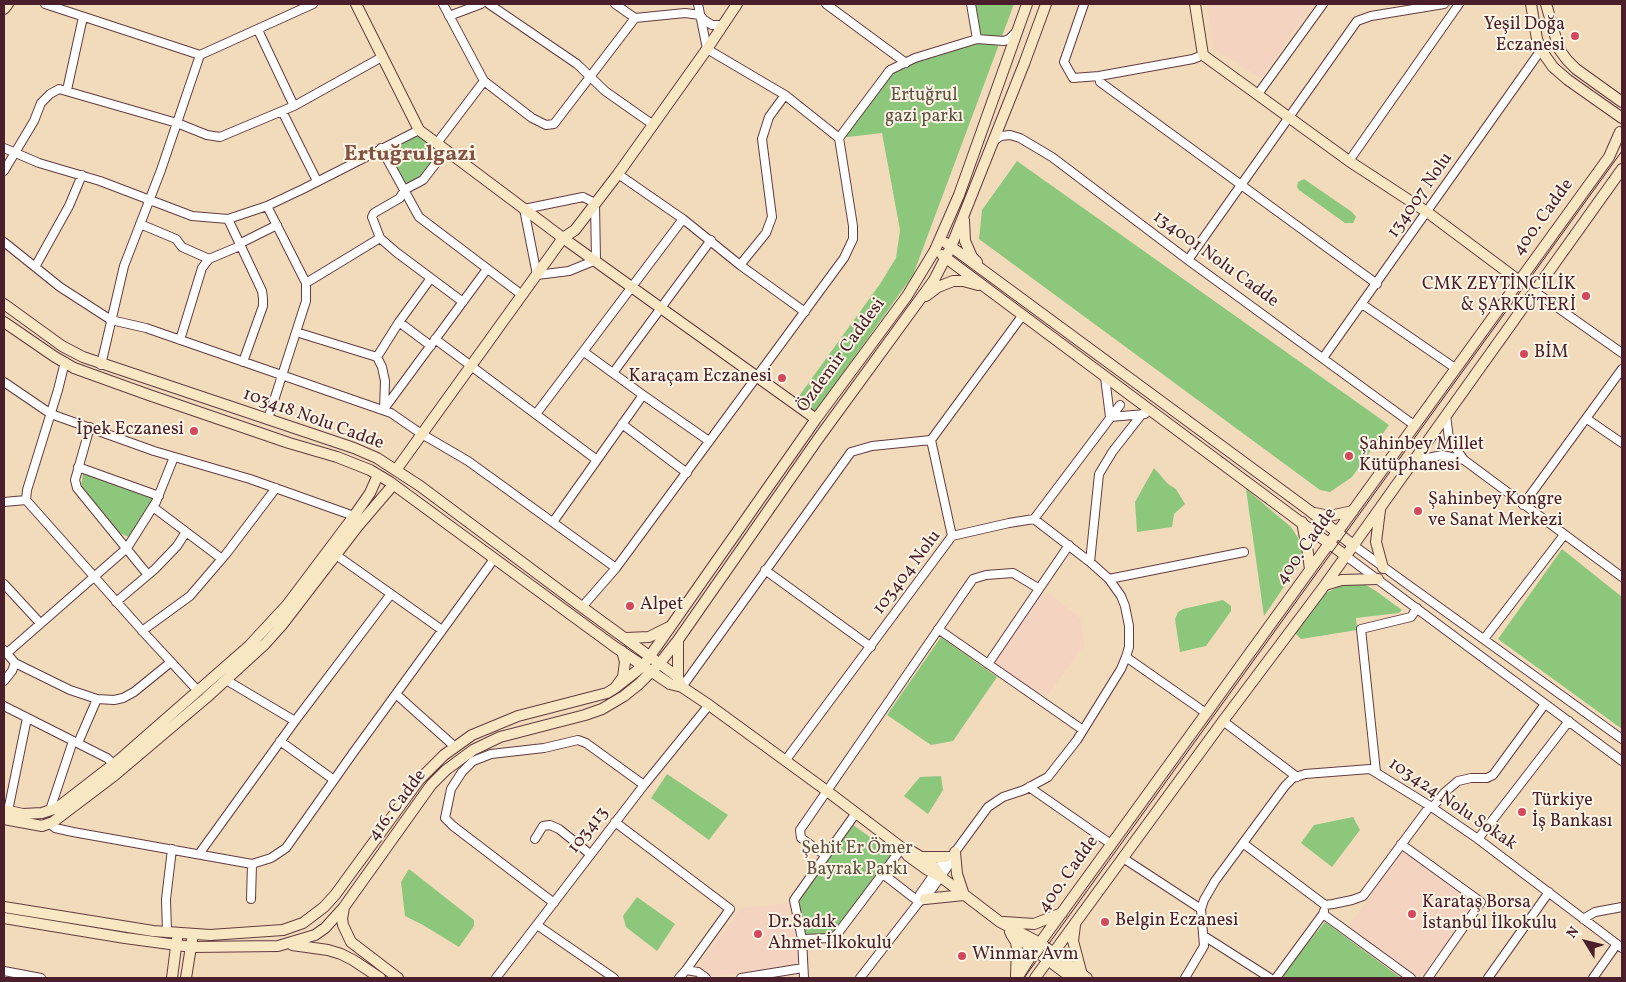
<!DOCTYPE html>
<html>
<head>
<meta charset="utf-8">
<style>
	body { margin:0 }
	#map { position:relative; width:1626px; height:982px; overflow:hidden; background:#f2dbbb; font-family:Vollkorn,serif }
	canvas { display:block }
	.frame { position:absolute; inset:0; border:5px solid #4a1f2b; pointer-events:none }
	.north { position:absolute; left:1561px; top:917px; width:50px; height:50px; -webkit-text-stroke:4px #fcf5e5; paint-order:stroke; rotate:306deg; font-size:14px; font-weight:700; line-height:20px; text-align:center; color:#4a1f2b }
	.north::after { content:''; display:block; margin:auto; width:18px; height:22px; background:#4a1f2b; clip-path:polygon(50% 0,100% 100%,50% 72%,0 100%) }
</style>
</head>
<body>
<div id="map">
<canvas width="1626" height="982"></canvas>
<div class="frame"></div>
<div class="north">N</div>
</div>
<script>
const context = document.querySelector('canvas').getContext('2d');
context.lineJoin = 'round';
function fill(path, color) { context.fillStyle = color; context.fill(path, 'evenodd'); }
const toPath = rows => new Path2D(rows.map(r => 'M' + r).join(''));
function trace(path, color, width, dash) { context.strokeStyle = color; context.lineWidth = width; context.lineCap = dash ? 'butt' : 'round'; context.setLineDash(dash || []); context.stroke(path); }
function label(font, color, halo, rows, align = 'center') {
  context.font = font + ' Vollkorn,serif'; context.lineWidth = 4; context.setLineDash([]); context.textBaseline = 'middle'; context.strokeStyle = halo; context.fillStyle = color; for (const [text, x, y, turn = 0] of rows) {
    context.save(); context.translate(x, y); context.rotate((+turn || 0) * Math.PI / 180); context.textAlign = isNaN(turn) ? turn : align; if (halo) context.strokeText(text, 0, 0); context.fillText(text, 0, 0); context.restore();
  }
}
fill(toPath([
	[1207,4,1313,4,1261,78,1214,49],
	[1035,594,1051,595,1080,618,1084,645,1046,697,991,661],
	[1402,851,1475,902,1421,978,1418,978,1349,926],
	[789,903,798,960,796,966,710,977,697,967,741,908]
]), '#f4d3c0');
fill(toPath([
	[971,4,1014,4,913,275,812,416,794,403,880,284,896,258,900,230,882,133,839,138,890,70,977,39],
	[419,130,446,150,423,180,404,190,381,148],
	[1017,161,1389,425,1352,477,1330,492,1320,490,979,239,982,210],
	[1304,179,1352,212,1356,217,1353,223,1345,223,1299,190,1297,187,1298,182],
	[1154,468,1168,484,1176,489,1185,504,1174,514,1172,527,1137,532,1135,502],
	[83,473,154,498,131,538,117,532,81,487],
	[1246,489,1291,527,1300,541,1303,559,1264,616],
	[1562,549,1622,597,1622,729,1498,639],
	[1346,583,1366,585,1376,591,1402,610,1399,613,1356,618,1357,630,1301,639,1295,633,1326,593],
	[1223,600,1231,606,1231,611,1206,646,1180,652,1175,619,1178,612,1183,609],
	[941,637,997,677,953,741,931,745,887,715],
	[667,774,728,815,709,840,651,798],
	[941,776,943,790,928,814,904,796,920,777],
	[1353,817,1360,830,1332,867,1301,843,1314,825],
	[853,825,893,853,833,933,815,935,804,934,802,929,799,900],
	[409,869,474,920,474,926,459,947,423,925,405,916,401,882],
	[637,897,675,924,657,951,626,927,623,916],
	[1325,922,1401,978,1284,978,1283,973]
]), '#8cc77c');
const street = toPath([
	[45,4,200,55,313,4],
	[489,4,577,64,605,91,652,124],
	[615,4,635,18],
	[826,4,906,63],
	[971,4,977,39],
	[1084,4,1064,62,1073,78,1099,76,1193,59,1203,55],
	[449,16,481,4],
	[258,30,294,106],
	[1099,76,1100,82,1377,284],
	[484,81,532,118,546,125,554,124,635,18,685,13,700,15,704,20,712,25,722,25],
	[67,90,83,17],
	[1258,94,1323,4],
	[282,111,317,181],
	[839,138,890,70,915,58,977,39,1004,41,1009,39,1016,32],
	[993,141,1001,136,1010,135,1020,138,1052,157,1188,260,1414,425],
	[437,143,484,81,443,4],
	[4,148,39,163,100,181,192,216,228,219,267,206,303,189,419,130],
	[381,148,419,217,522,295],
	[446,150,423,180,404,190,400,198,374,213,372,217,380,238,396,252,463,302],
	[1349,161,1459,4],
	[4,171,34,121,41,103,50,94,59,89,177,123,207,135,220,137,294,106,382,57],
	[618,174,683,219,740,265,805,312],
	[583,197,595,203,596,260,569,271,537,275,524,209,583,197],
	[267,206,306,283,306,301,268,419],
	[228,219,262,291,263,298,263,306,243,362],
	[140,224,176,239,182,247,209,259],
	[4,242,60,287,111,320,146,328,391,413,420,433,468,461,616,568],
	[239,244,277,225],
	[1188,260,1357,21,1371,16,1444,4],
	[740,265,766,233,772,217,762,139,769,117,785,95],
	[35,267,69,206,82,175],
	[306,283,380,238],
	[1534,291,1622,353],
	[1362,304,1455,368],
	[399,322,431,346],
	[296,332,377,357,382,367,385,381,384,409],
	[435,339,597,460,643,395],
	[180,340,202,268,209,259,240,246],
	[584,352,643,395,709,441],
	[377,357,399,322,431,278],
	[1323,358,1541,50],
	[65,362,58,390,27,490,26,500,147,636,198,691],
	[101,365,124,266,161,170,200,55],
	[613,373,711,240],
	[1105,377,1110,417,1145,414],
	[4,382,51,414,154,451,250,479,354,516],
	[384,409,487,269],
	[536,414,683,219],
	[1446,415,1449,439,1464,460,1622,577],
	[1587,419,1622,443],
	[622,424,687,473],
	[90,427,75,480,77,488,148,575],
	[931,440,1022,316],
	[1414,461,1442,455,1464,460],
	[78,467,159,496],
	[4,502,26,500],
	[1523,505,1622,369],
	[153,507,222,559],
	[1034,519,1120,405],
	[553,522,597,460],
	[1353,545,1622,739],
	[336,555,442,630],
	[1346,556,1622,761],
	[1090,562,1099,474,1113,451,1142,414],
	[765,570,871,647],
	[1109,579,1244,552],
	[4,584,40,623],
	[116,602,155,569,177,546,186,532],
	[582,607,616,568,844,258,853,239,853,226,839,138,785,95,707,49,698,4],
	[938,629,1083,730],
	[142,631,190,596,226,554,276,488],
	[1484,639,1564,535],
	[4,650,15,663,70,690,97,699,114,700,123,698,134,692,171,662],
	[7,653,127,548,156,502,174,457],
	[1126,657,1206,713],
	[988,664,1069,545],
	[226,680,295,721],
	[4,681,12,671,15,663],
	[682,687,851,452,872,446,931,440,952,536],
	[396,694,454,746],
	[4,706,107,758,114,764],
	[1223,721,1297,777],
	[280,741,334,780],
	[78,743,97,699],
	[785,761,952,536,1009,523,1034,519,1090,562,1109,579,1121,596,1125,606,1129,626,1129,647,1126,657,1121,669,1077,740,1048,777,1024,790,1003,797,988,807,955,852,951,862,925,899,919,902,860,978],
	[1376,772,1361,629,1411,617,1417,608],
	[1029,787,1111,844],
	[1432,808,1444,793,1458,781,1471,778,1487,778,1493,775,1545,704],
	[50,810,73,741],
	[8,811,27,718],
	[615,822,730,909,686,970],
	[49,823,55,828,73,832,252,864,271,858,286,848,353,753,494,559],
	[535,839,543,826,550,825,559,829,590,854],
	[1478,839,1569,721],
	[1244,844,1325,905,1333,904,1352,900,1363,896,1430,806],
	[1401,844,1481,902,1428,978],
	[199,854,295,721,391,594],
	[825,855,801,838,800,830,973,579,986,575,1013,573,1038,588],
	[1123,858,1201,909],
	[883,874,919,902],
	[251,899,252,864],
	[919,902,920,894,946,857,949,856],
	[554,903,453,826,445,818,451,789,462,772,473,761,491,754,544,748,578,740,586,743,644,785],
	[1323,914,1411,978],
	[1583,919,1595,912,1622,907],
	[537,925,614,978],
	[167,932,166,899,172,849],
	[1204,936,1270,978],
	[802,939,832,938,838,933,902,848],
	[4,971,41,978],
	[496,978,644,785,709,705],
	[679,978,686,970,698,972,706,978],
	[741,978,803,968],
	[804,978,802,939,794,900,856,813],
	[1185,978,1204,946,1201,909,1204,900,1215,881,1285,786,1293,778,1305,774,1370,769,1430,806,1478,839,1622,948],
	[1276,978,1323,914,1324,911],
	[1488,978,1549,892],
	[1593,978,1617,944]
]);
const secondary = toPath([
	[356,4,419,130,563,238,816,419],
	[1195,4,1203,55,1349,161,1427,212,1518,280],
	[1531,4,1537,39,1541,50,1553,67,1568,80,1622,118],
	[1546,4,1559,49,1567,60,1576,69,1622,102],
	[4,9,8,4],
	[964,220,965,241,972,257,977,262],
	[946,243,1310,511,1353,545],
	[942,255,1346,556],
	[926,296,938,287,953,281,963,281,978,285],
	[4,304,62,346,83,357,354,448,377,458,420,486,582,607,678,677,682,687],
	[4,322,55,357,74,368,149,395,289,443,337,457,370,470,390,482,615,647,670,684,682,687,709,705,827,791,902,848,908,856,926,869,941,877,1000,922,1040,943,1087,978],
	[396,470,563,238,575,230,618,174,707,49,737,4],
	[1380,510,1376,542,1383,568],
	[1315,513,1329,516,1353,511],
	[1302,522,1308,553,1310,570],
	[1325,585,1342,580,1378,579],
	[626,638,649,637,669,627],
	[678,640,678,677],
	[615,688,643,666,816,419,907,296,935,250,959,195,1027,4],
	[4,810,23,814,42,813,57,808,119,760,249,646,287,605,354,516,370,493,378,475],
	[4,819,42,826,53,822,115,775,206,698,265,644,282,625,358,526,393,485],
	[905,849,911,851,931,863,941,876],
	[923,857,946,857],
	[925,899,964,895,957,874,955,852],
	[4,907,153,931,210,935,283,930,303,923,324,907,335,895,419,780,444,755,472,735,518,716,607,693,615,688,623,677,625,662,622,651],
	[344,907,342,919,343,925,351,942,398,978],
	[4,918,125,938,192,947,278,946,315,935,325,928,344,907,431,785,446,770,473,750,500,737,585,715,602,709,624,696,639,684,660,663,678,640,818,439,934,280,951,247,1024,64,1046,4],
	[1004,922,1034,924,1062,913],
	[1075,925,1073,941,1082,975],
	[1010,932,1072,978],
	[1011,934,1016,942,1017,949,1016,976],
	[292,945,328,950,341,954,353,960,380,978],
	[172,978,177,939],
	[186,978,192,940],
	[1017,978,1034,951,1609,157,1620,132],
	[1035,978,1223,721,1325,585,1622,169]
]);
trace(street, '#633b41', 10);
trace(secondary, '#633b41', 12);
trace(street, '#fff', 8);
trace(secondary, '#f7e8c3', 10);
trace(toPath([
	[1024,978,1622,151]
]), '#4a1f2b', 1);
for (const [x, y, r, color] of [
	[1575,36,5,"#d1495b"],
	[1586,296,5,"#d1495b"],
	[1524,354,5,"#d1495b"],
	[782,378,5,"#d1495b"],
	[194,431,5,"#d1495b"],
	[1349,456,5,"#d1495b"],
	[1418,511,5,"#d1495b"],
	[630,606,5,"#d1495b"],
	[1522,812,5,"#d1495b"],
	[1412,914,5,"#d1495b"],
	[1105,922,5,"#d1495b"],
	[758,934,5,"#d1495b"],
	[962,956,5,"#d1495b"]
]) { const dot = new Path2D(); dot.arc(x, y, r, 0, 2 * Math.PI); context.fillStyle = color; context.fill(dot); trace(dot, '#fcf5e5', 2); }
label('18px', '#4a1f2b', '#fcf5e5', [
	["Yeşil Doğa",1565,26,"right"],
	["Eczanesi",1565,47,"right"],
	["CMK ZEYTİNCİLİK",1576,286,"right"],
	["& ŞARKÜTERİ",1576,307,"right"],
	["BİM",1534,354],
	["Karaçam Eczanesi",772,378,"right"],
	["İpek Eczanesi",184,431,"right"],
	["Şahinbey Millet",1359,446],
	["Kütüphanesi",1359,467],
	["Şahinbey Kongre",1428,501],
	["ve Sanat Merkezi",1428,522],
	["Alpet",640,606],
	["Türkiye",1532,802],
	["İş Bankası",1532,823],
	["Karataş Borsa",1422,904],
	["İstanbul İlkokulu",1422,925],
	["Belgin Eczanesi",1115,922],
	["Dr.Sadık",768,924],
	["Ahmet İlkokulu",768,945],
	["Winmar Avm",972,956]
], 'left');
label('18px', '#5e5143', '#fcf5e5', [
	["Ertuğrul",924,97],
	["gazi parkı",924,118],
	["Şehit Er Ömer",857,850],
	["Bayrak Parkı",857,871]
]);
label('18px', '#4a1f2b', '#fcf5e5', [
	["134007 Nolu",1421,196,-55],
	["400. Cadde",1544,218,-54],
	["134001 Nolu Cadde",1215,260,36],
	["Özdemir Caddesi",842,356,-54],
	["103418 Nolu Cadde",313,420,20],
	["400. Cadde",1307,547,-54],
	["103404 Nolu",908,573,-53],
	["103424 Nolu Sokak",1452,805,34],
	["416. Cadde",398,806,-53],
	["103413",589,831,-52],
	["400. Cadde",1069,875,-54]
]);
label('bold 22px', '#825243', '#fcf5e5', [
	["Ertuğrulgazi",410,156]
]);
</script>
</body>
</html>
